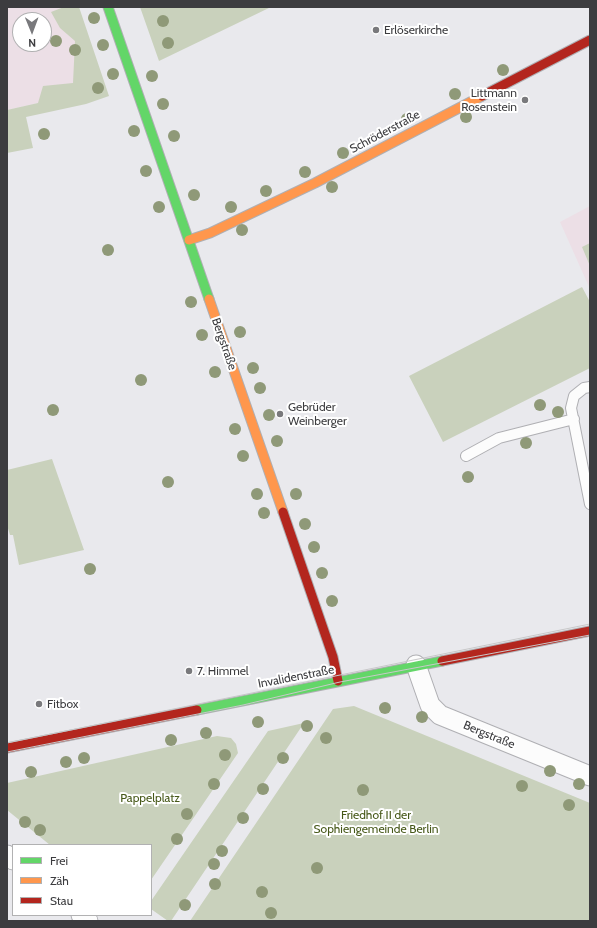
<!DOCTYPE html>
<html>
<head>
<meta charset="utf-8">
<style>
	body { margin:0 }
	#map { position:relative; width:597px; height:928px; overflow:hidden; background:#e9e9ed; font-family:Cabin,sans-serif }
	canvas { display:block }
	.frame { position:absolute; inset:0; border:8px solid #3c3c3f; pointer-events:none }
	.legend { position:absolute; left:12px; top:844px; width:140px; height:72px; box-sizing:border-box; background:#fff; border:1px solid #b1b1b2; margin:0; padding:5px 7px; list-style:none; font-size:12px; color:#3c3c3f }
	.legend li { display:flex; align-items:center; gap:8px; height:20px }
	.legend b { width:20px; border:1px solid #b1b1b2 }
	.north { position:absolute; left:12px; top:12px; width:40px; height:40px; box-sizing:border-box; background:#fff; border:1px solid #b1b1b2; border-radius:50%; rotate:179deg; font-size:11px; font-weight:700; line-height:16px; text-align:center; color:#3c3c3f }
	.north::after { content:''; display:block; margin:auto; width:14px; height:18px; background:#79797c; clip-path:polygon(50% 0,100% 100%,50% 72%,0 100%) }
</style>
</head>
<body>
<div id="map">
<canvas width="597" height="928"></canvas>
<div class="frame"></div>
<ul class="legend">
<li><b style="height:5px;background:#63d668"></b>Frei</li>
<li><b style="height:5px;background:#ff974d"></b>Zäh</li>
<li><b style="height:5px;background:#b3261e"></b>Stau</li>
</ul>
<div class="north">N</div>
</div>
<script>
const context = document.querySelector('canvas').getContext('2d');
context.lineJoin = 'round';
function fill(path, color) { context.fillStyle = color; context.fill(path, 'evenodd'); }
const toPath = rows => new Path2D(rows.map(r => 'M' + r).join(''));
function trace(path, color, width, dash) { context.strokeStyle = color; context.lineWidth = width; context.lineCap = dash ? 'butt' : 'round'; context.setLineDash(dash || []); context.stroke(path); }
function label(font, color, halo, rows, align = 'center') {
  context.font = font + ' Cabin,sans-serif'; context.lineWidth = 4; context.setLineDash([]); context.textBaseline = 'middle'; context.strokeStyle = halo; context.fillStyle = color; for (const [text, x, y, turn = 0] of rows) {
    context.save(); context.translate(x, y); context.rotate((+turn || 0) * Math.PI / 180); context.textAlign = isNaN(turn) ? turn : align; if (halo) context.strokeText(text, 0, 0); context.fillText(text, 0, 0); context.restore();
  }
}
fill(toPath([
	[7,7,79,7,83,93,7,110],
	[20,20,44,20,44,44,20,44],
	[590,206,590,289,560,222]
]), '#ecdfe6');
fill(toPath([
	[64,7,79,7,109,96,86,104,26,117,33,148,7,153,7,110,38,103,43,86,73,83,75,41,60,28,51,12],
	[140,7,271,7,159,61],
	[590,243,590,266,582,247],
	[582,287,590,302,590,368,443,442,409,376],
	[52,459,84,550,19,565,13,535,10,535,7,525,7,470],
	[354,706,590,803,590,921,190,921,333,709],
	[304,723,171,921,168,921,151,909,151,901,268,731],
	[217,736,231,738,236,744,238,753,151,880,151,845,50,845,7,810,7,783]
]), '#c9d1bc');
const lane = toPath([
	[590,387,584,388,574,396,571,408,590,504],
	[466,456,499,438,574,419]
]);
const street = toPath([
	[416,665,430,705,440,715,590,776],
	[7,855,13,860],
	[81,915,88,921]
]);
const fast = toPath([
	[108,7,209,299],
	[197,710,442,661]
]);
const slow = toPath([
	[189,240,210,233,315,183,482,96],
	[209,299,283,512]
]);
const jam = toPath([
	[482,96,590,40],
	[283,512,333,657,338,681],
	[442,661,590,631],
	[7,748,197,710]
]);
trace(lane, '#afafb3', 12);
trace(street, '#afafb3', 21);
trace(fast, '#afafb3', 11);
trace(slow, '#afafb3', 11);
trace(jam, '#afafb3', 11);
trace(lane, '#fcfcfc', 10);
trace(street, '#fcfcfc', 19);
trace(fast, '#63d668', 9);
trace(slow, '#ff974d', 9);
trace(jam, '#b3261e', 9);
trace(toPath([
	[7,743,590,624],
	[7,752,243,705,340,682,590,635]
]), '#c8c8c9', 1);
context.fillStyle = '#8f9978';
for (const [x, y] of [
	[94,18],
	[163,21],
	[56,41],
	[168,43],
	[103,45],
	[75,50],
	[503,70],
	[113,74],
	[152,76],
	[98,88],
	[455,94],
	[163,104],
	[466,117],
	[407,119],
	[134,131],
	[44,134],
	[174,136],
	[343,153],
	[146,171],
	[305,172],
	[332,187],
	[266,191],
	[194,195],
	[159,207],
	[231,207],
	[242,230],
	[108,250],
	[191,302],
	[240,332],
	[202,335],
	[253,368],
	[215,372],
	[141,380],
	[260,388],
	[540,405],
	[53,410],
	[558,412],
	[269,415],
	[235,429],
	[277,441],
	[526,443],
	[243,456],
	[468,477],
	[168,482],
	[257,494],
	[296,494],
	[264,513],
	[305,524],
	[314,547],
	[90,569],
	[322,573],
	[332,601],
	[385,708],
	[422,717],
	[258,722],
	[307,726],
	[206,733],
	[326,738],
	[171,740],
	[225,755],
	[84,758],
	[283,758],
	[66,762],
	[550,771],
	[31,772],
	[214,784],
	[579,784],
	[522,786],
	[263,789],
	[363,790],
	[569,805],
	[187,814],
	[243,818],
	[25,822],
	[336,828],
	[40,830],
	[177,839],
	[222,851],
	[214,864],
	[317,868],
	[215,884],
	[262,892],
	[185,905],
	[271,913]
]) { context.beginPath(); context.arc(x, y, 6, 0, 2 * Math.PI); context.fill(); }
for (const [x, y, r, color] of [
	[376,30,4,"#79797c"],
	[525,100,4,"#79797c"],
	[280,414,4,"#79797c"],
	[189,671,4,"#79797c"],
	[39,704,4,"#79797c"]
]) { const dot = new Path2D(); dot.arc(x, y, r, 0, 2 * Math.PI); context.fillStyle = color; context.fill(dot); trace(dot, '#fff', 1.5); }
label('12px', '#3c3c3f', '#fff', [
	["Erlöserkirche",384,30],
	["Littmann",517,93,"right"],
	["Rosenstein",517,107,"right"],
	["Gebrüder",288,407],
	["Weinberger",288,421],
	["7. Himmel",197,671],
	["Fitbox",47,704]
], 'left');
label('12px', '#3c3c3f', '#fff', [
	["Schröderstraße",385,132,-28],
	["Bergstraße",224,344,71],
	["Invalidenstraße",296,677,-11],
	["Bergstraße",489,735,22]
]);
label('12px', '#465818', '#fff', [
	["Pappelplatz",150,798],
	["Friedhof II der",376,815],
	["Sophiengemeinde Berlin",376,829]
]);
</script>
</body>
</html>
